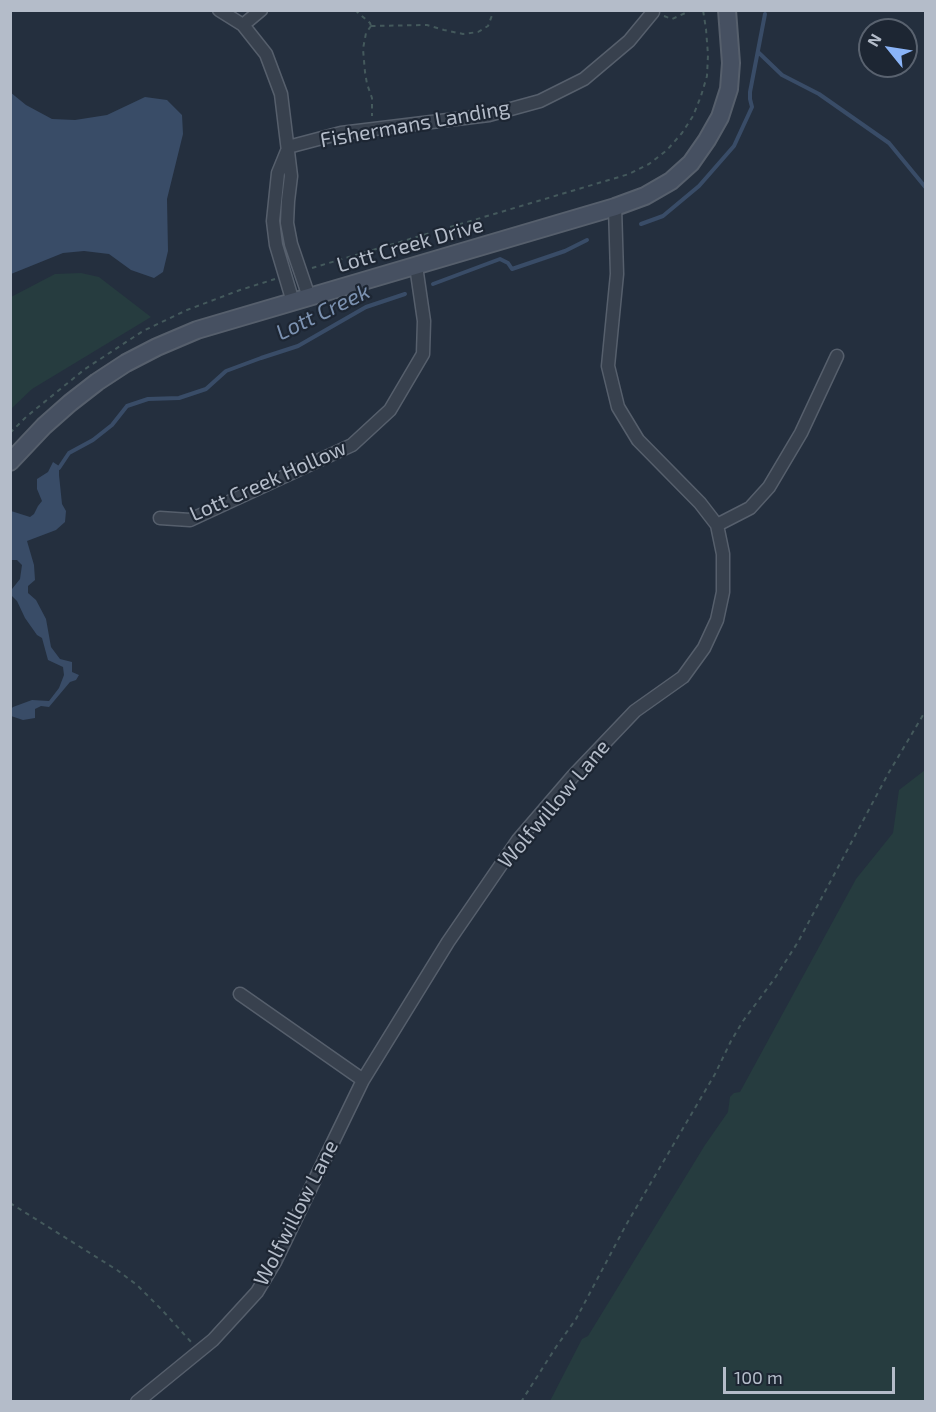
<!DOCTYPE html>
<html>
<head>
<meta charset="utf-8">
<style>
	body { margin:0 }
	#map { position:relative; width:936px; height:1412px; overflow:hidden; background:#242f3e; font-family:"Exo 2",sans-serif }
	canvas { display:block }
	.frame { position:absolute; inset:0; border:12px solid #b4bcc9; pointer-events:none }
	.north { position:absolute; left:858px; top:18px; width:60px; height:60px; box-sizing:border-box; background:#1d2633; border:2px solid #59626f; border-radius:50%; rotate:300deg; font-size:16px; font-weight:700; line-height:24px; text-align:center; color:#b4bcc9 }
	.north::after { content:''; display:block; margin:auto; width:21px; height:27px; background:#8ab4f8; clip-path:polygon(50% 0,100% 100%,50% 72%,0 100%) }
	.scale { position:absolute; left:723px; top:1367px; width:172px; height:27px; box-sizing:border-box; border:3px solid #b4bcc9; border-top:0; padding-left:8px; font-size:18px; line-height:21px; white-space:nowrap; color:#b4bcc9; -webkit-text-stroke:4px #1d2633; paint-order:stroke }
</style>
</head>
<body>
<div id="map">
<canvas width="936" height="1412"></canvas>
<div class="frame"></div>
<div class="north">N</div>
<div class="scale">100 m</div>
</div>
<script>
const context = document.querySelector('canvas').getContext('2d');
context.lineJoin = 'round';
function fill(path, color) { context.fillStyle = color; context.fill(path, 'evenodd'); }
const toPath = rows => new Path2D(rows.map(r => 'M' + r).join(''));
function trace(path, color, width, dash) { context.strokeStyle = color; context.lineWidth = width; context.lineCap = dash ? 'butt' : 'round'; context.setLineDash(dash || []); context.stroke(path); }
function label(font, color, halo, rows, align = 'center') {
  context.font = font + ' "Exo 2",sans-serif'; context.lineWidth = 4.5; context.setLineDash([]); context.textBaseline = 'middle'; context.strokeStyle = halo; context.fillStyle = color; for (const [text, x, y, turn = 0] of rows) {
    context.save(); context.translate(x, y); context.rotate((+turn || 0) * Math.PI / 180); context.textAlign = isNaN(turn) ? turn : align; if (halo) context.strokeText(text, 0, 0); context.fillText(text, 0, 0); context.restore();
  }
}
fill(toPath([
	[81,273,99,277,151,317,32,389,11,409,11,297,55,274],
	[925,770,925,1401,550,1401,582,1339,588,1336,705,1145,728,1112,730,1097,734,1093,740,1092,856,879,893,833,899,790]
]), '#263c3f');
fill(toPath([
	[10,92,26,105,52,119,75,120,107,115,145,97,167,100,182,115,183,134,167,199,168,251,163,272,154,278,131,270,109,254,84,251,63,253,11,274],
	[53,462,59,466,59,475,62,504,66,511,65,522,56,530,27,541,34,565,35,580,28,586,28,593,36,600,46,619,51,647,60,659,72,662,72,672,79,675,76,680,70,682,49,707,41,706,35,709,35,718,23,720,11,716,11,709,13,707,32,700,49,701,59,688,64,675,63,667,48,660,42,638,37,635,25,618,17,601,11,595,12,589,20,579,22,565,17,560,11,560,11,511,30,517,34,514,38,506,42,501,37,489,37,479,48,472]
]), '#394c67');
trace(toPath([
	[758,52,782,75,819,94,889,143,926,188],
	[641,224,663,216,699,186,734,146,752,107,750,99,750,92,765,14],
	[433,284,500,259,508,263,512,269,565,251,587,240],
	[59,468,69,453,93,440,112,425,127,406,148,399,179,398,206,389,226,371,261,358,298,346,366,307,405,294]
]), '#394c67', 4);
const street = toPath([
	[219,10,243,25,266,54,281,94,291,176,288,201,287,223,291,244,309,297],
	[243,25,261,10],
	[288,147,341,133,489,115,540,101,584,79,629,41,653,12],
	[287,151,278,173,273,221,276,245,293,302],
	[160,518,190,520,352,445,390,410,423,354,424,321,416,266],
	[717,525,750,508,769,487,801,433,837,356],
	[240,994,363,1080],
	[137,1402,213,1340,257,1292,275,1262,363,1080,448,942,518,840,573,776,635,711,683,677,704,648,717,620,723,592,723,554,717,525,700,503,638,440,618,407,608,366,617,274,615,207]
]);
const secondary = toPath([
	[10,462,44,426,70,403,97,382,126,363,157,347,197,330,615,207,645,196,671,181,691,163,707,140,720,117,729,89,731,63,727,10]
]);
trace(street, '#565f6c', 15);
trace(secondary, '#565f6c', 20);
trace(toPath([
	[355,10,370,23,371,26],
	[664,16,672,19,692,10],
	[371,26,427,25,444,30,463,34,478,32,488,26,494,10],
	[371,26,366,33,363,49,365,72,367,84,372,98,372,116],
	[312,268,629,174,649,164,667,150,682,133,693,116,701,96,707,76,708,55,706,29,703,10],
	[10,433,26,417,85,369,143,331,187,310,240,290,275,279],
	[10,1203,117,1270,137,1285,162,1310,192,1343],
	[521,1402,556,1347,576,1319,626,1225,715,1074,731,1041,743,1021,775,978,798,942,888,774,926,710]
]), '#44595c', 2, [4.5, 4.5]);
trace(street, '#38414e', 12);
trace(secondary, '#465061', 16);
label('21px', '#b4bcc9', '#1d2633', [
	["Fishermans Landing",415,124,-10],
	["Lott Creek Drive",410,245,-16],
	["Lott Creek Hollow",268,481,-24],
	["Wolfwillow Lane",554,804,-50],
	["Wolfwillow Lane",296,1213,-63]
]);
label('italic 22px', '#7c92b1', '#1d2633', [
	["Lott Creek",323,312,-26]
]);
</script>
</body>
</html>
